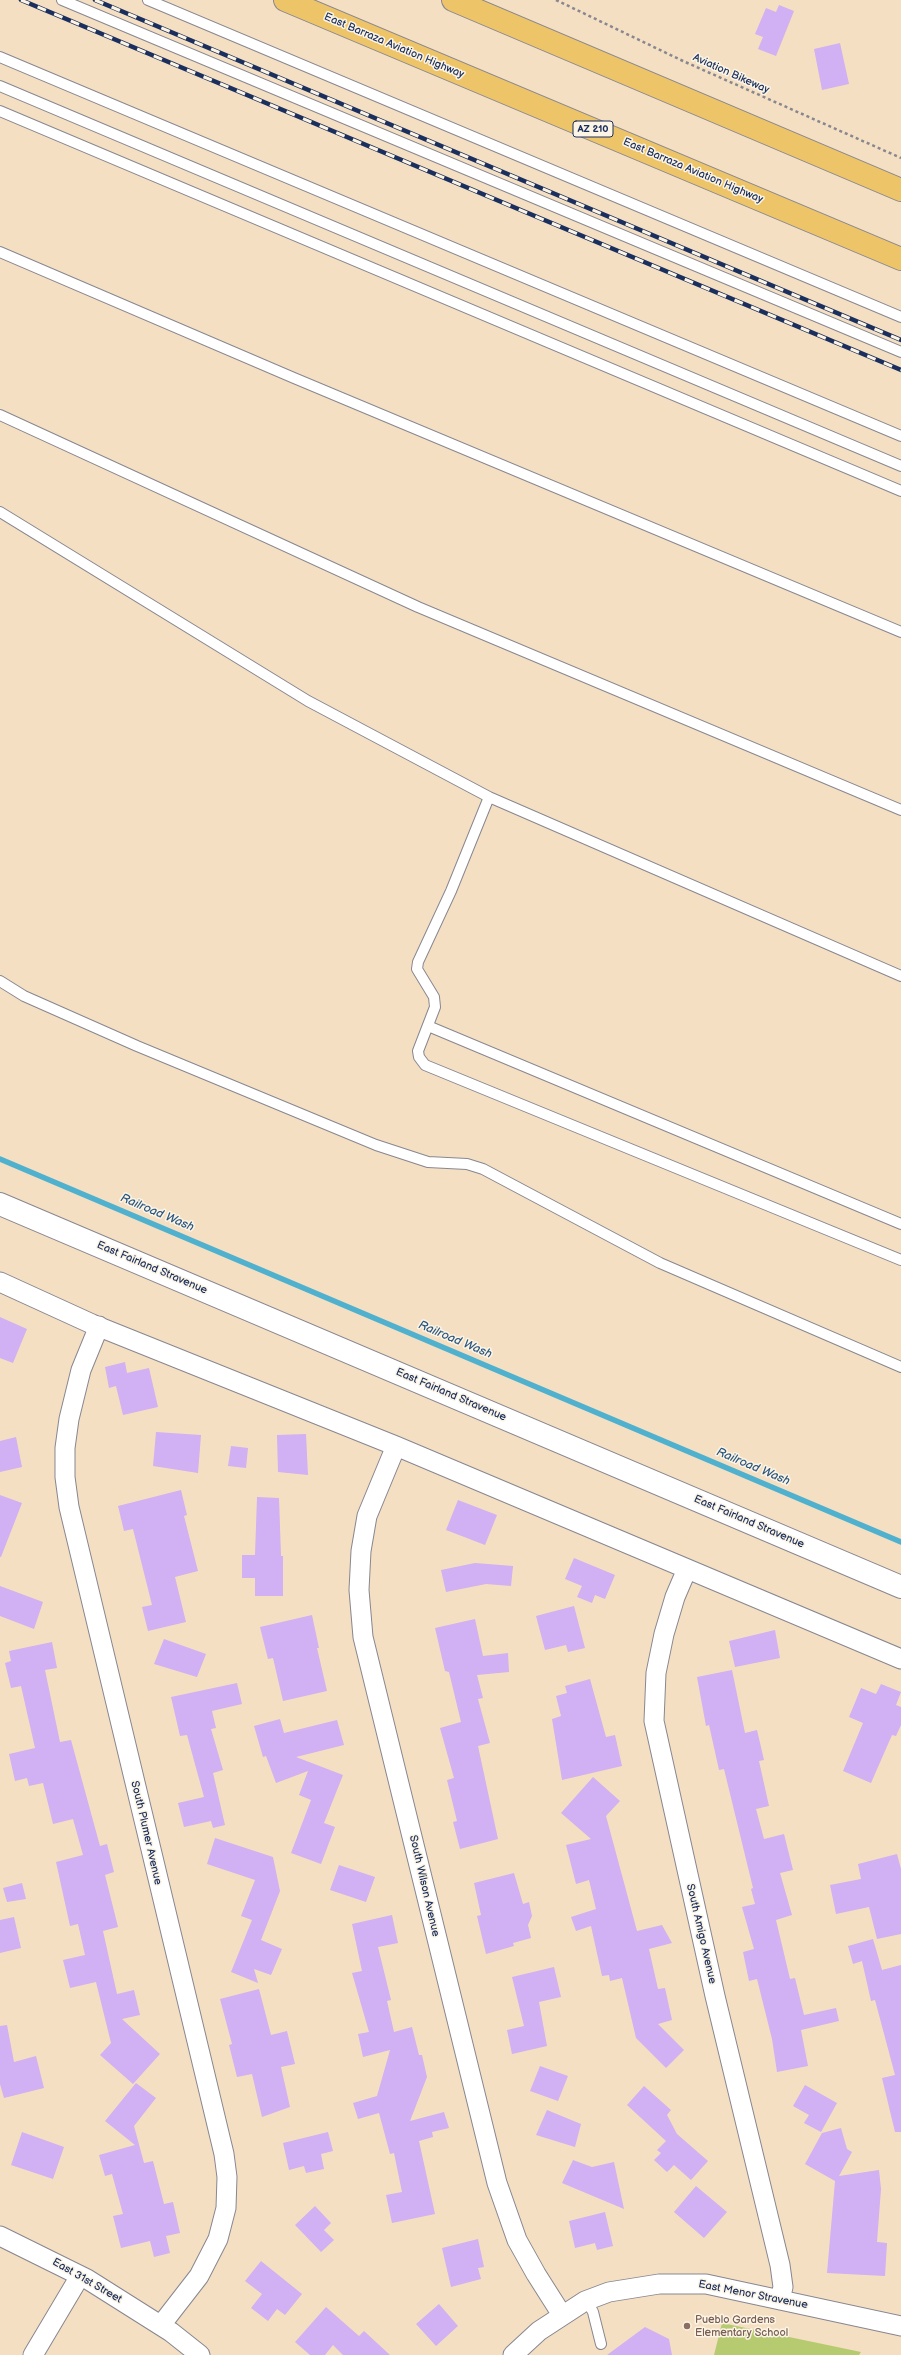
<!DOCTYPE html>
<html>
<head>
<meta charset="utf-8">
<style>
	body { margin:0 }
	canvas { display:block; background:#f4dfc2 }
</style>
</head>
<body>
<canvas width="901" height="2355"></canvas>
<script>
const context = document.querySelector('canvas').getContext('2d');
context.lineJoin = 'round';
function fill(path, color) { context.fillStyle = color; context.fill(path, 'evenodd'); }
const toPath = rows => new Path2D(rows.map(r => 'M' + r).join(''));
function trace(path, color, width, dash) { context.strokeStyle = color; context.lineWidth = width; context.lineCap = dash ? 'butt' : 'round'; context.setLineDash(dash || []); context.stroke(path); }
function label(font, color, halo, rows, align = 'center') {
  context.font = font + ' "Balsamiq Sans",sans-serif'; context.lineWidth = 3; context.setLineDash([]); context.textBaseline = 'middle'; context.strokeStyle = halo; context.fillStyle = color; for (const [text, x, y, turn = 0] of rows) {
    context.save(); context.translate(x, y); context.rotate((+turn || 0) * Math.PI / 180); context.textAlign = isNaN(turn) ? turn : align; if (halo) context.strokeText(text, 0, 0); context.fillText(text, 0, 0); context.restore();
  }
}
fill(toPath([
	[722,2323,861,2352,859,2355,714,2355]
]), '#b6cb70');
trace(toPath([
	[0,1159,901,1542]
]), '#50b1cf', 5.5);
fill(toPath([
	[779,5,794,11,776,56,758,49,763,37,755,34,766,8,776,12],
	[840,43,849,84,822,90,814,49],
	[0,1317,27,1329,13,1363,0,1358],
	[125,1362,127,1373,149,1368,158,1407,123,1415,116,1386,109,1388,105,1367],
	[156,1432,201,1435,198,1473,153,1466],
	[306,1434,308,1475,278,1472,277,1435],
	[16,1437,22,1467,0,1472,0,1441],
	[231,1446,248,1448,246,1468,228,1466],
	[181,1490,187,1515,184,1516,198,1571,175,1577,186,1622,148,1631,142,1607,152,1605,133,1529,124,1531,118,1506],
	[0,1495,22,1503,1,1557,0,1557],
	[257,1497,279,1498,281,1556,283,1556,283,1596,255,1596,255,1578,242,1578,242,1555,255,1555],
	[458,1500,497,1515,485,1545,446,1530],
	[574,1558,615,1575,605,1599,595,1595,592,1603,577,1597,582,1586,565,1579],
	[475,1563,513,1566,511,1586,486,1584,446,1592,441,1570],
	[0,1586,43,1602,34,1629,0,1616],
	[574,1606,585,1648,568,1652,566,1645,545,1650,536,1616],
	[312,1615,319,1648,317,1648,327,1691,283,1701,273,1658,268,1659,260,1627],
	[475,1619,483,1656,508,1653,509,1672,477,1675,483,1698,478,1699,490,1743,478,1746,498,1839,460,1849,453,1822,457,1821,447,1780,454,1778,440,1728,461,1722,449,1672,445,1671,435,1628],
	[775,1630,780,1658,735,1667,729,1641],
	[164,1639,206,1654,197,1677,154,1664],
	[52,1642,57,1668,45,1670,60,1742,71,1740,100,1846,107,1844,114,1872,105,1875,118,1927,103,1931,117,1994,134,1990,140,2015,122,2019,160,2054,133,2084,100,2055,111,2043,96,1982,70,1988,63,1960,85,1955,78,1924,70,1926,56,1862,83,1855,73,1819,53,1824,43,1783,29,1786,27,1778,15,1781,9,1754,35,1748,21,1686,11,1688,5,1663,11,1661,9,1651],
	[732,1670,745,1733,757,1730,764,1760,759,1761,769,1806,756,1809,764,1839,784,1834,793,1870,780,1873,792,1915,776,1920,790,1979,795,1978,804,2015,836,2008,839,2021,801,2030,808,2066,777,2072,772,2039,757,1979,749,1981,743,1952,754,1949,742,1907,755,1904,751,1889,753,1888,724,1769,719,1770,709,1725,706,1726,697,1677],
	[590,1679,606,1737,615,1735,622,1766,562,1780,552,1719,561,1716,556,1696,567,1693,565,1686],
	[237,1683,242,1704,212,1711,216,1728,211,1729,223,1770,213,1773,225,1825,213,1828,211,1821,184,1827,178,1803,204,1797,187,1735,180,1736,171,1697],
	[881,1684,901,1692,896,1705,901,1707,901,1725,896,1736,892,1735,871,1783,843,1771,863,1723,849,1717,861,1688,876,1694],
	[280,1719,284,1733,337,1720,344,1745,296,1757,343,1775,324,1823,335,1827,321,1864,291,1853,311,1800,299,1795,308,1771,276,1783,266,1756,263,1757,254,1726],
	[593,1777,620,1801,606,1816,637,1931,662,1925,672,1943,649,1949,658,1989,665,1988,672,2020,658,2024,684,2050,666,2068,636,2038,622,1978,610,1981,609,1975,602,1976,591,1926,576,1931,571,1917,596,1909,589,1880,576,1884,566,1845,591,1839,561,1813],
	[215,1838,273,1857,280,1891,261,1940,282,1949,271,1975,254,1969,258,1983,231,1972,252,1920,241,1916,255,1880,207,1864],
	[897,1854,901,1869,901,1934,877,1939,869,1907,836,1914,830,1885,861,1879,858,1864],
	[339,1865,375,1877,366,1902,330,1890],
	[514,1873,523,1904,529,1902,532,1916,528,1925,531,1938,513,1943,514,1946,486,1954,477,1916,481,1915,474,1883],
	[22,1883,26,1899,7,1902,3,1888],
	[392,1915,398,1943,378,1947,391,2000,387,2001,394,2032,412,2027,419,2055,422,2055,427,2077,410,2121,444,2112,449,2128,432,2132,433,2137,419,2141,435,2214,392,2223,386,2195,402,2192,394,2153,390,2154,379,2113,358,2119,353,2103,377,2096,390,2050,363,2057,358,2034,369,2032,352,1973,362,1971,352,1924],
	[14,1917,21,1948,0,1953,0,1920],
	[873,1939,882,1970,901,1965,901,2132,895,2132,882,2078,895,2075,875,2000,871,2001,862,1961,853,1964,848,1946],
	[554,1967,561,1997,539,2002,547,2046,512,2054,507,2030,524,2026,512,1977],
	[259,1989,271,2035,287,2031,295,2064,281,2067,290,2107,262,2117,252,2074,237,2077,229,2045,232,2044,220,1999],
	[7,2025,14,2062,36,2056,44,2088,4,2098,0,2084,0,2026],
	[540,2066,568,2076,558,2101,530,2091],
	[136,2083,156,2098,134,2126,144,2163,153,2161,164,2204,173,2202,180,2233,166,2236,170,2253,154,2257,150,2241,121,2248,113,2216,123,2214,112,2174,105,2176,99,2155,135,2145,105,2121],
	[805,2085,837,2103,821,2132,804,2123,809,2115,793,2106],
	[644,2086,671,2110,667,2115,677,2134,708,2161,691,2180,674,2165,667,2172,654,2160,661,2153,657,2150,666,2141,627,2105],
	[547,2110,581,2124,575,2147,536,2135],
	[841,2128,847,2149,852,2152,839,2176,879,2170,881,2189,877,2242,887,2243,885,2276,827,2273,835,2181,805,2164,822,2133],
	[22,2132,64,2147,53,2179,11,2165],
	[328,2132,333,2151,321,2154,324,2169,306,2173,304,2166,289,2170,283,2143],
	[573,2160,592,2167,614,2162,624,2209,562,2183],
	[696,2186,727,2212,704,2238,674,2212],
	[315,2206,331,2223,324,2230,334,2240,321,2252,295,2225],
	[605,2212,613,2246,597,2250,595,2243,575,2248,569,2221],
	[478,2239,484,2267,478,2268,481,2279,451,2287,442,2248],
	[261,2261,302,2294,285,2315,277,2309,268,2321,251,2308,262,2294,245,2281],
	[439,2304,458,2326,436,2346,416,2324],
	[326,2307,359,2336,364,2331,390,2355,343,2355,333,2345,325,2355,310,2355,295,2342],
	[645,2327,669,2339,672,2355,607,2355]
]), '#d1b0f3');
const service = toPath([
	[62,0,901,352],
	[148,0,901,317],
	[0,57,901,436],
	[0,86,901,466],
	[0,111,901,491],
	[0,252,294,378,901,632],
	[0,415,418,607,901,810],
	[0,512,308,701,489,797,451,891,418,962,417,969,434,997,435,1007,418,1051,419,1057,425,1065,901,1260],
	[489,797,901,976],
	[0,981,24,996,137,1046,376,1145,428,1162,467,1164,483,1169,660,1263,901,1367],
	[428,1026,901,1224],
	[587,2301,593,2312,601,2344]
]);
const minor = toPath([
	[0,1282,92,1324,396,1446,901,1659],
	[99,1326,81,1370,69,1419,65,1448,65,1477,69,1507,224,2154,227,2177,226,2208,218,2239,199,2276,161,2325],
	[396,1446,367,1516,361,1551,359,1590,363,1637,497,2183,517,2240,536,2274,562,2315],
	[687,1569,675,1597,664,1634,656,1673,654,1721,715,1996,780,2265,783,2287,780,2300],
	[0,2236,87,2279,171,2332,200,2355],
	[33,2355,80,2276],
	[513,2355,539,2331,585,2301,609,2292,659,2284,706,2284,901,2326]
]);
const tertiary = toPath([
	[0,1204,901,1587]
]);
const primary = toPath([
	[285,0,901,259],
	[453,0,901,190]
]);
trace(service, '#888790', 12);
trace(minor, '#888790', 21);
trace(tertiary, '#888790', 24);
trace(primary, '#888790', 24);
trace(toPath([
	[556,0,683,61,901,158]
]), '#888790', 2.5, [3, 3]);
trace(service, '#fff', 10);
trace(minor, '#fff', 19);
trace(tertiary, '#fff', 22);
trace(primary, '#eec469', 22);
const rail = toPath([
	[21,0,901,370],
	[95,0,901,340]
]);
trace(rail, '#1b2f5e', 4.5);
trace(rail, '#fcf5e5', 3, [9]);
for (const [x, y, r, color] of [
	[687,2326,4,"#8d6e63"]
]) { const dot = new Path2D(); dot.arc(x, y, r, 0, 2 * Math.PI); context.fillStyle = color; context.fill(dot); trace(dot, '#fcf5e5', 1.5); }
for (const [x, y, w] of [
	[593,129,40]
]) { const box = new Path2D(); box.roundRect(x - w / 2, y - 8, w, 16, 3); context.fillStyle = '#fcf5e5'; context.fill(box); trace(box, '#1b2f5e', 1); }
label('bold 10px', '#1b2f5e', null, [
	["AZ 210",593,129]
]);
label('11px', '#1b2f5e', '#fcf5e5', [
	["East Barraza Aviation Highway",394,46,23],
	["Aviation Bikeway",731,74,24],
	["East Barraza Aviation Highway",693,171,23],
	["East Fairland Stravenue",152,1268,23],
	["East Fairland Stravenue",451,1395,23],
	["East Fairland Stravenue",749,1522,23],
	["South Plumer Avenue",146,1833,77],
	["South Wilson Avenue",424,1886,77],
	["South Amigo Avenue",701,1934,77],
	["East 31st Street",87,2281,30],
	["East Menor Stravenue",753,2295,11]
]);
label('11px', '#785e54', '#fcf5e5', [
	["Pueblo Gardens",695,2320],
	["Elementary School",695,2333]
], 'left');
label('italic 12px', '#2b5680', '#fcf5e5', [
	["Railroad Wash",157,1213,23],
	["Railroad Wash",455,1340,23],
	["Railroad Wash",753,1467,23]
]);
</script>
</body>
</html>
